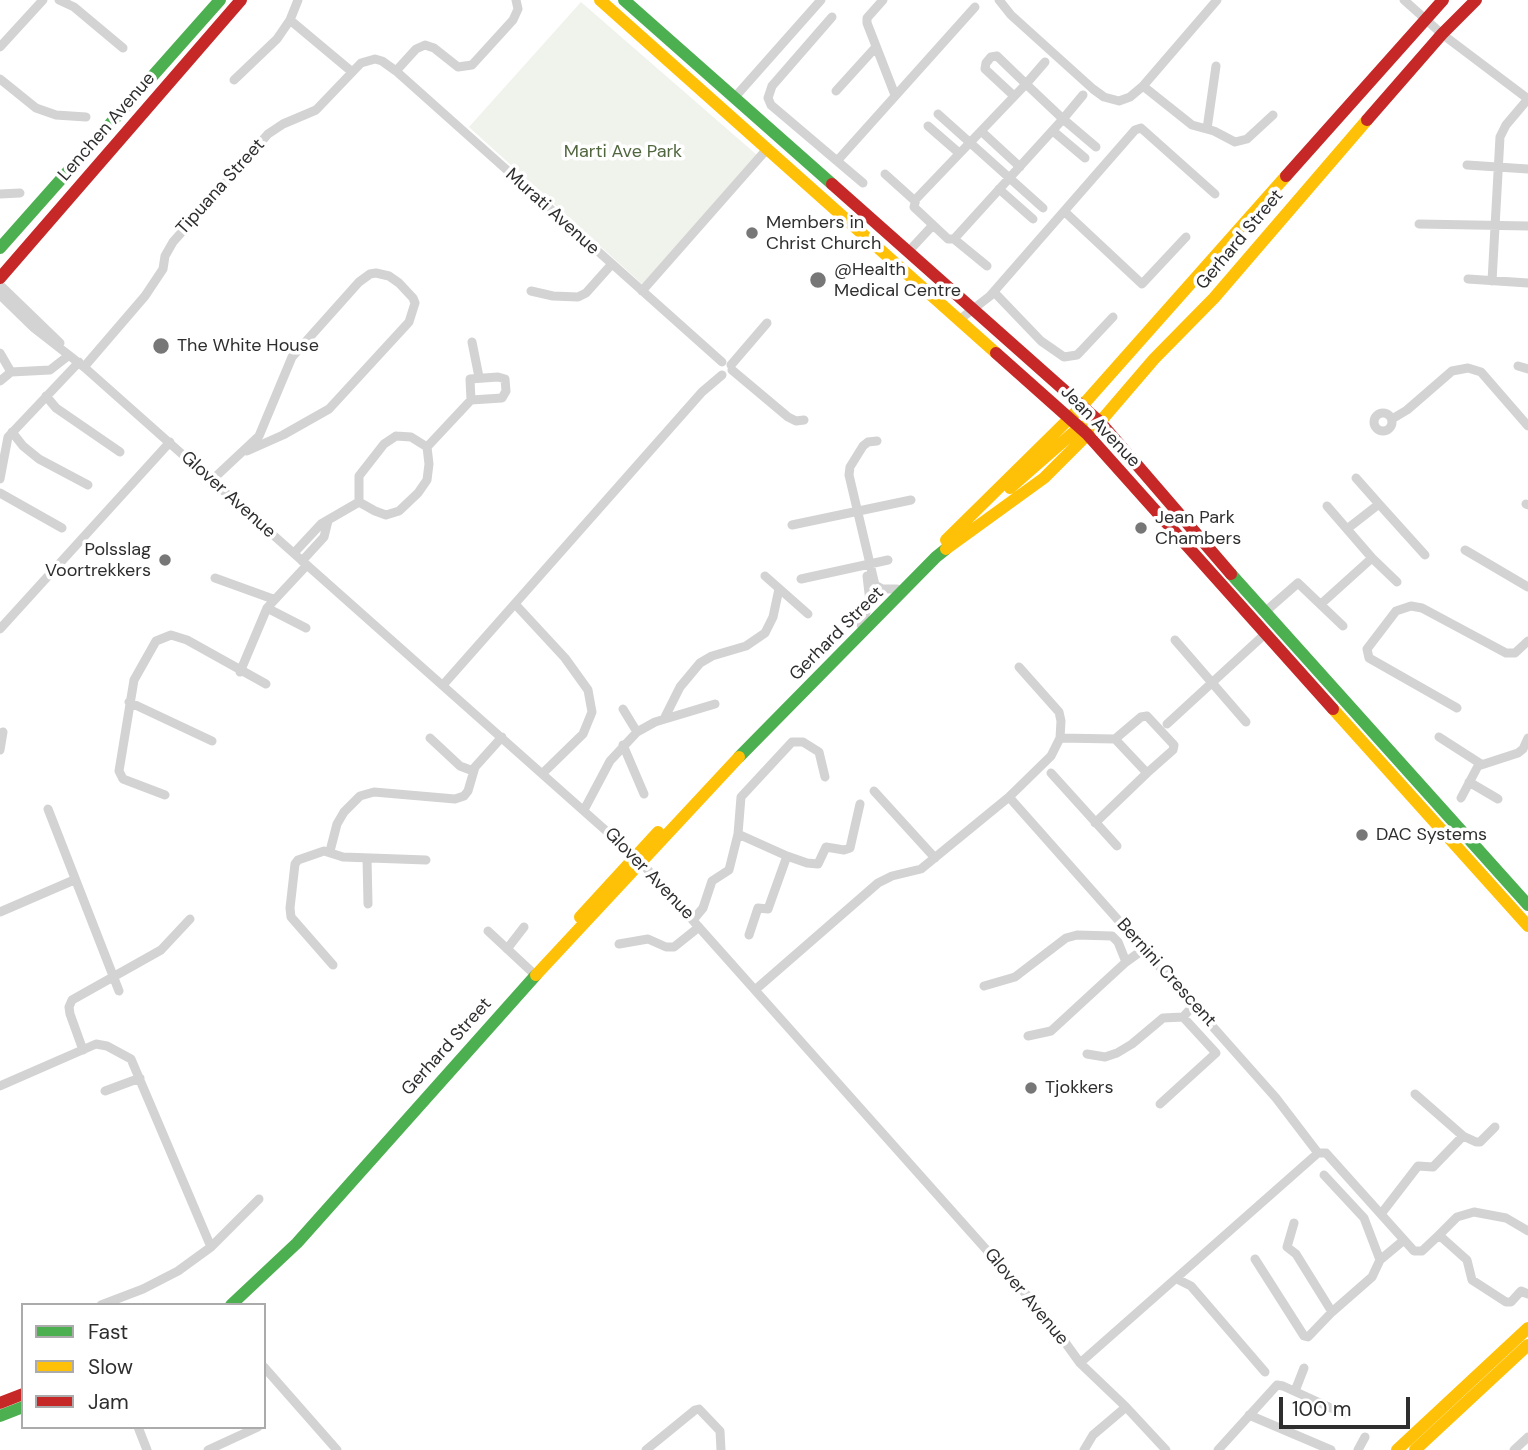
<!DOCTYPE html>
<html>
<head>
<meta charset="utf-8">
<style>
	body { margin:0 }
	#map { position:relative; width:1528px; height:1450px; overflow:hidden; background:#fff; font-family:"DM Sans",sans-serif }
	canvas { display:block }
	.legend { position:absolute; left:21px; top:1303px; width:245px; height:126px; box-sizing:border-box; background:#fff; border:2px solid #ababab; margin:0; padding:9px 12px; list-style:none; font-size:21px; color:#2e2e2e }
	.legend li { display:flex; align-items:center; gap:14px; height:35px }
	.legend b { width:35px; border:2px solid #ababab }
	.scale { position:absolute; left:1279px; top:1397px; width:131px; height:32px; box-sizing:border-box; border:4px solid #2e2e2e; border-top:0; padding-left:9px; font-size:21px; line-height:24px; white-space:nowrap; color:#2e2e2e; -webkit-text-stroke:5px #fff; paint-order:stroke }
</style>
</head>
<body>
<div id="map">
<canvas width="1528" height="1450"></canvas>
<ul class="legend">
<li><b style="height:9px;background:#4caf50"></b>Fast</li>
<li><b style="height:9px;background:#ffc107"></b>Slow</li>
<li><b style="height:9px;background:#c62828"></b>Jam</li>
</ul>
<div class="scale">100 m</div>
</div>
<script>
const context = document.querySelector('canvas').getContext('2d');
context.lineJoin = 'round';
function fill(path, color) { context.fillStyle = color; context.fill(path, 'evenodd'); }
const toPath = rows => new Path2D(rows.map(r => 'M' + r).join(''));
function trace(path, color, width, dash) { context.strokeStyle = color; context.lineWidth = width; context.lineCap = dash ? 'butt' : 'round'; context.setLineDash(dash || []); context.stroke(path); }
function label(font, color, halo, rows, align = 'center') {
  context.font = font + ' "DM Sans",sans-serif'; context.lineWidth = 7; context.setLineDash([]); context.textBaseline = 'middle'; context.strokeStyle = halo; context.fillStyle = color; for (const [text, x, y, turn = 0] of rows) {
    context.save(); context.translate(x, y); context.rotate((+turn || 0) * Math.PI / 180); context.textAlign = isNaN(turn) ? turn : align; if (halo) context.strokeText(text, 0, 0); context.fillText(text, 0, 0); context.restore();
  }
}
fill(toPath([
	[581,2,757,155,643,285,469,127]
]), '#f0f3ec');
trace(toPath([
	[59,0,74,7,123,48],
	[883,0,867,18,867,23,895,95],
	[999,0,1011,15,1093,89,1104,97,1119,101,1130,97,1143,86,1217,0],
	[1404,0,1442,34,1528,99],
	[832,17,772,86,768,98,771,105,863,183],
	[290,20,298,0],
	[0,47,43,0],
	[396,71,416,49,425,45,434,48,458,67,472,65,513,20,518,9,516,0],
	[0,79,36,108,56,115,86,117],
	[234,80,277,39,290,20,351,71],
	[1026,84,1063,119,954,239,948,239,916,209,914,207,916,199,1026,84],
	[1143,86,1192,125,1214,131,1235,142,1247,139,1273,115],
	[836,91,875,48],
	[1083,95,1063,119,1096,147],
	[1014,96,985,69,986,63,991,57,997,56,1026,84,1045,62],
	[735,97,821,0],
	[938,114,1043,208],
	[928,126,959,153],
	[1207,129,1216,66],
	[981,131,1020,167],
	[1053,131,1085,158],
	[837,161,975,7],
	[1467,165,1528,169],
	[885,174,915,201],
	[999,189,1033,219],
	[0,194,20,193],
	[1065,212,1142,284,1186,237],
	[1419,224,1528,226],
	[954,239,987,266],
	[908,252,933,225],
	[1468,279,1528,283],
	[1492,281,1500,137,1506,125,1528,99],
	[0,285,60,343],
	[531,291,553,296,578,297,586,293,611,265],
	[642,291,767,149],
	[994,292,1041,341,1064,357,1077,355,1081,351,1113,317],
	[0,295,34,328,84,367,639,860,1049,1320,1080,1363,1126,1407,1166,1450],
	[959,320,990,296,1135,130,1141,128,1215,194],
	[472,342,479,377],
	[0,353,11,372],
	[731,365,767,323],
	[1518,366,1528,369],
	[84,367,145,296,163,269,165,256,173,242,268,134,283,124,316,110,361,63,375,59,382,61,396,71,722,362],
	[732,370,788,417,796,421,804,420],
	[0,381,11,372,50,370,68,356],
	[46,396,56,408,120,452],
	'1374 422a9 9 0 1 1 18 0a9 9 0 1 1-18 0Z',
	[1392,419,1407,410,1452,371,1468,368,1481,372,1528,426],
	[12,432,23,446,39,459,88,485],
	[396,436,411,437,427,447,429,464,427,480,418,493,399,511,386,515,375,511,359,502,359,476,384,444,396,436],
	[427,447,471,400,502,398,506,391,505,379,498,377,470,379,471,400],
	[1356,478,1379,504],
	[0,479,8,437,79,362],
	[212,480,259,436,292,357,359,282,370,274,376,273,389,276,399,283,413,298,415,303,409,322,329,409,283,435,247,451],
	[0,493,62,528],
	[1526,504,1528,505],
	[1327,506,1372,558],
	[792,525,911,500],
	[1347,529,1379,504,1425,555],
	[1465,550,1528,587],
	[294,553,321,524,359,502],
	[302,561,324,537,328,521],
	[765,576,808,614],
	[215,578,273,599],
	[801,579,888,560],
	[875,585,849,475,850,467,863,446,868,442,877,441],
	[875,585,882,589,897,589],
	[515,604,565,658,588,690,592,712,583,734,543,773],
	[1321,604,1372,558,1397,582],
	[267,608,306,628],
	[1266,611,1298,583,1343,626],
	[861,625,870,602,867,576],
	[0,629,170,442],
	[1175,640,1246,722],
	[240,672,267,608,307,565],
	[443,685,702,392,722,375],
	[129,702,212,741],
	[1457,708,1369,658,1367,649,1396,611,1411,606,1422,608,1506,653,1515,653,1528,641],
	[623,709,637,732],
	[664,719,680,687,700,663,712,656,746,646,765,633,773,617,779,589],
	[1167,724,1265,634],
	[1439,737,1481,764],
	[430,738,460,766,473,771],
	[1060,738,1115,739,1141,717,1147,716,1174,745,1173,750,1147,773],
	[623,745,644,794],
	[0,750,3,732],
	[1051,773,1117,846],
	[1469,782,1498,799],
	[874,791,935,858],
	[165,795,123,779,119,771,134,680,156,641,171,635,187,640,266,684],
	[1009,797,1276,1098,1318,1153,1326,1153,1414,1251,1422,1251,1439,1235,1467,1260,1472,1280,1506,1302,1511,1302,1521,1291,1528,1294],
	[1461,798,1478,766,1518,753,1523,749,1528,738],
	[48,809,119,991],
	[584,810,610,761,637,732,655,722,715,704],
	[1095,823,1147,773,1115,739],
	[738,834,741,797,792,742,803,742,819,752,825,777],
	[330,851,337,824,344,812,360,796,374,792,455,799,464,796,468,791,475,767,502,737],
	[367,858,368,904],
	[0,912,74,880],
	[693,920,703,908,712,881,729,870,738,834,787,856,807,863,818,864,826,847,844,850,850,848,860,804],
	[488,931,532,972],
	[749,935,758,908,768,909,787,856],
	[619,944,648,939,666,947,674,947,699,927],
	[507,949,524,927],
	[333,965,291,917,290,908,295,864,298,860,324,851,343,857,426,860],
	[984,986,1015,977,1066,938,1077,935,1112,936,1118,942,1126,962],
	[755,990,878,883,892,876,921,869,1009,797,1051,756,1060,738,1061,721,1059,712,1019,667],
	[1028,1036,1051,1031,1126,962,1144,949],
	[83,1050,70,1014,69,1007,72,1000,161,950,190,919],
	[1087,1054,1105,1057,1117,1053,1132,1044,1163,1018,1183,1017,1194,1005],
	[0,1086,96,1044,107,1046,131,1059,211,1247],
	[105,1091,140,1078],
	[1415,1094,1463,1136],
	[1160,1104,1216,1053,1183,1017],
	[1324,1175,1364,1218,1380,1260],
	[1381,1214,1418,1166,1433,1167,1463,1136,1476,1142,1480,1142,1495,1127],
	[1294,1223,1287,1247,1296,1254,1332,1312],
	[1439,1235,1457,1217,1474,1212,1506,1218,1528,1231],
	[1255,1259,1304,1336,1308,1337,1332,1312,1372,1277,1380,1260,1404,1240],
	[1177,1279,1191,1286,1265,1372],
	[101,1305,143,1289,178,1271,211,1247,259,1199],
	[1080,1363,1318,1153],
	[264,1367,337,1450],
	[1295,1391,1304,1368],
	[1249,1415,1331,1450],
	[138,1427,147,1450],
	[208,1450,258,1427],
	[646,1450,695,1410,699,1409,720,1431,721,1450],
	[1084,1450,1093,1435,1126,1407],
	[1218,1450,1277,1385,1283,1386,1344,1414],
	[1358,1450,1365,1437],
	[1514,1450,1528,1437]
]), '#d3d3d3', 9);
trace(toPath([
	[624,0,832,184],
	[0,248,220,0],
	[1231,574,1528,905],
	[739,757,936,557,946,549],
	[231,1305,297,1243,536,975],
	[0,1416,23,1407]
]), '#4caf50', 12);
trace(toPath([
	[600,0,996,353],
	[1010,488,1074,432,1085,426],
	[946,540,1082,406,1286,176],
	[946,549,1044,478,1100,422,1154,359,1214,298,1367,120],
	[1333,709,1528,926],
	[580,917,658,832],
	[536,975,739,757],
	[1397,1450,1528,1328],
	[1415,1450,1528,1345]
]), '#ffc107', 12);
trace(toPath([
	[1367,120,1442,34,1476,0],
	[1286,176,1443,0],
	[832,184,1100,422,1231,574],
	[0,278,241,0],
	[996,353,1087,434,1333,709],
	[0,1403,23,1394]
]), '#c62828', 12);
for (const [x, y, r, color] of [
	[752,233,7,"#777"],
	[818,280,9,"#777"],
	[161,346,9,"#777"],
	[1141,528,7,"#777"],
	[165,560,7,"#777"],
	[1362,835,7,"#777"],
	[1031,1088,7,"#777"]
]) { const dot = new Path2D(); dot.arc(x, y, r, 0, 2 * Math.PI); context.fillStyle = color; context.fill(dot); trace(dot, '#fff', 2.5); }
label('18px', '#2e2e2e', '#fff', [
	["Lenchen Avenue",107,127,-49],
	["Tipuana Street",221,187,-48],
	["Murati Avenue",552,212,42],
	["Gerhard Street",1240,240,-50],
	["Jean Avenue",1100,427,46],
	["Glover Avenue",228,495,42],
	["Gerhard Street",837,634,-45],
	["Glover Avenue",649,874,46],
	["Bernini Crescent",1166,973,48],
	["Gerhard Street",447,1047,-48],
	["Glover Avenue",1026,1297,50]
]);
label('18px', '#50663e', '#fff', [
	["Marti Ave Park",623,152]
]);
label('18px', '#2e2e2e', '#fff', [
	["Members in",766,223],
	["Christ Church",766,244],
	["@Health",834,270],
	["Medical Centre",834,291],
	["The White House",177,346],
	["Jean Park",1155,518],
	["Chambers",1155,539],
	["Polsslag",151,550,"right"],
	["Voortrekkers",151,571,"right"],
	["DAC Systems",1376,835],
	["Tjokkers",1045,1088]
], 'left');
</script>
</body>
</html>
